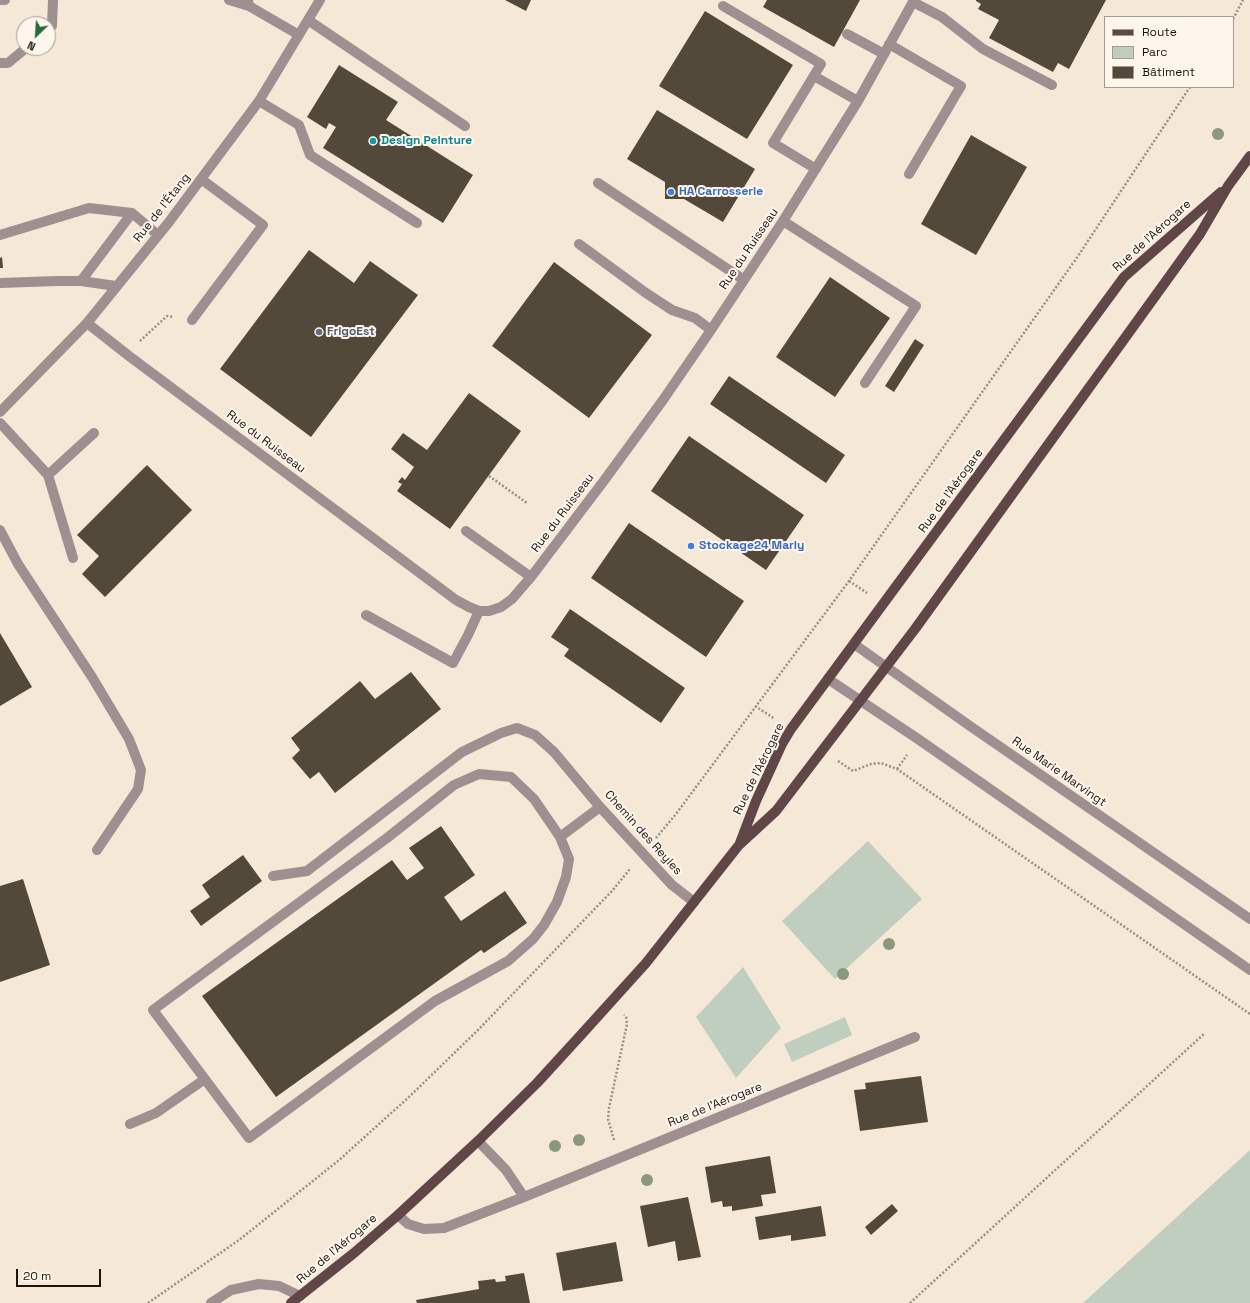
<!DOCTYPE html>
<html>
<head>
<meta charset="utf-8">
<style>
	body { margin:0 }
	#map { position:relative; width:1250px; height:1303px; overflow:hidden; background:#f5e8d7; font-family:"Space Grotesk",sans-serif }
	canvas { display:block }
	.legend { position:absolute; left:1104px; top:16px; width:130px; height:72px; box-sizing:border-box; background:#fef6ec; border:1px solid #a29c94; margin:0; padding:5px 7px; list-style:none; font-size:12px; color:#19150f }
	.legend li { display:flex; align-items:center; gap:8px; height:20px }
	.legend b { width:20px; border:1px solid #a29c94 }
	.north { position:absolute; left:16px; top:16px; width:40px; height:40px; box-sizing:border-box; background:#fef6ec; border:1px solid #a29c94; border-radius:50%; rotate:205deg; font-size:11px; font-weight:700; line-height:16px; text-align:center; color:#19150f }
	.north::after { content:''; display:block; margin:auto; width:14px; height:18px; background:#246c39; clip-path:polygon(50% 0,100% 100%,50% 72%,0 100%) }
	.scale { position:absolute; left:16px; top:1269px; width:85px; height:18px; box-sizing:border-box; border:2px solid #19150f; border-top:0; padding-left:5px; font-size:12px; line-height:14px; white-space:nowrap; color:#19150f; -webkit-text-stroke:3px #fef6ec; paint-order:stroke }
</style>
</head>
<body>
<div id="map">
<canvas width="1250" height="1303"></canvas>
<ul class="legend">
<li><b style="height:5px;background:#614648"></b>Route</li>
<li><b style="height:11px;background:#c0cebf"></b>Parc</li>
<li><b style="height:11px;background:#53493b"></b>Bâtiment</li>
</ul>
<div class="north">N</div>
<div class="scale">20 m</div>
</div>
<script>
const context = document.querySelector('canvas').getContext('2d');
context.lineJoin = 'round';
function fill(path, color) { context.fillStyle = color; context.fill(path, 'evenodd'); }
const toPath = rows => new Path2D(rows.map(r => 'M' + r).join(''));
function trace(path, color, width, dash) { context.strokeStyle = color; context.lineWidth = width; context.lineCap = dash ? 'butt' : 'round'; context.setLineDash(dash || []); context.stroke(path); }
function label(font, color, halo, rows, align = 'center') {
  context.font = font + ' "Space Grotesk",sans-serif'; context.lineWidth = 4; context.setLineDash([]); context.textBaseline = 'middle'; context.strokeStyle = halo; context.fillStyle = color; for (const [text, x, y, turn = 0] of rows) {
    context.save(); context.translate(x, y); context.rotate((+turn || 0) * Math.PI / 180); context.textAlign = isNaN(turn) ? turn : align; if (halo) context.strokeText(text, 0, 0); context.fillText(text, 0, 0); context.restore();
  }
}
fill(toPath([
	[868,841,922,899,835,979,782,921],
	[743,967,781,1028,736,1078,696,1017],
	[845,1017,852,1035,792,1062,784,1044],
	[1250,1150,1250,1303,1083,1303]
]), '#c0cebf');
fill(toPath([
	[505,0,531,0,526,11],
	[767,0,860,0,834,47,763,7],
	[976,0,1106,0,1069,69,1058,63,1053,72,989,38,999,20,978,9,981,4,976,1],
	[705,11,793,65,747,139,659,86],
	[339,65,398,102,386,120,473,175,443,223,323,148,336,127,329,123,326,129,307,117],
	[657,110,755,169,723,222,684,199,665,199,665,182,627,159],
	[971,135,1027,167,976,255,921,224],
	[309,250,354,283,370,261,418,295,311,437,220,369],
	[2,257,3,268,0,268,0,258],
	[554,262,652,335,589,418,492,346],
	[830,277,890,318,835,397,776,357],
	[915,339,924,345,894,392,885,386],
	[729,376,845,455,826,483,710,404],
	[469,393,521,431,450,529,397,491,402,484,398,482,402,477,405,480,414,467,391,449,403,433,427,450],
	[689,436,804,515,766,570,651,491],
	[147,465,192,510,105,597,82,574,99,556,77,535],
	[629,523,744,601,706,657,591,578],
	[570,609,685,688,661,723,564,656,569,649,551,637],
	[0,633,32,687,0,706],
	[411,672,441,709,335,793,319,772,310,779,292,758,300,750,291,738,360,681,375,699],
	[441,826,475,875,444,897,461,921,505,891,527,923,484,953,481,950,276,1097,202,996,392,860,407,880,424,868,409,848],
	[243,855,262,881,201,926,190,911,210,897,202,885],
	[23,879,50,965,0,982,0,886],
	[921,1076,928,1122,860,1131,854,1090,866,1089,865,1083],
	[770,1156,776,1193,761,1195,763,1206,732,1211,732,1206,723,1207,722,1201,711,1203,705,1167],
	[688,1197,701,1257,678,1261,675,1241,648,1247,640,1206],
	[892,1204,898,1211,871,1235,865,1227],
	[821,1206,826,1236,791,1241,791,1235,759,1240,755,1217],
	[616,1242,623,1281,563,1291,556,1253],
	[524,1273,530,1303,417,1303,416,1300,479,1289,478,1281,495,1279,496,1282,506,1281,505,1276]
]), '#53493b');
trace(toPath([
	[1233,19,1243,0],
	[140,341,167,316,173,317],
	[489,476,527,503],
	[849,581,867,593],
	[755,706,775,719],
	[838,761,853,771,871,764,881,763,897,769,1250,1014],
	[897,769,907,755],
	[656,838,676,814,849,581,1076,259,1190,87],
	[614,1140,608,1119,609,1108,627,1024,626,1017,624,1015],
	[148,1303,239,1240,338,1161,409,1097,478,1030,612,891,630,869],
	[910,1303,1205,1033]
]), '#999083', 2.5, [2, 2]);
trace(toPath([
	[0,0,5,0],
	[229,0,249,6,248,0],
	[913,2,942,17,983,49,1052,85],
	[249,6,299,35],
	[723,6,821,64,773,143,816,169],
	[308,20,465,126],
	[48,30,52,26,53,0],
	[847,34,884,54],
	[889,44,961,86,909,174],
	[0,63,8,63,26,48],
	[814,76,858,101],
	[259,101,299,125,310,155,417,223],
	[598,183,744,280],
	[783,221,916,306,865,383],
	[0,235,89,208,132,213,158,235],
	[579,244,646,293,672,310,695,318,711,330],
	[81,281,132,213],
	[0,283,57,281,81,281,116,286],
	[192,320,263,225,201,179],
	[87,323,129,356,456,600,469,607,479,611,489,611,501,607,512,599,531,577,603,482,663,400,711,330,783,221,858,101,914,0],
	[0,412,87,323,169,222,259,101,320,0],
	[0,423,48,475,94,433],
	[48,475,73,558],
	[0,530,18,564,92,677,129,739,141,770,138,789,97,850],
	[466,531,531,577],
	[366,615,453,663,468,635,479,611],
	[854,644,970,726,1250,919],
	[828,679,918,739,1250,970],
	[560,837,569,859,566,877,557,902,544,925,533,939,508,961,435,1001,249,1138,153,1010,387,838,454,785,479,774,511,777,534,799,560,837,600,807],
	[273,876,307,871,462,752,501,733,517,728,535,735,554,752,600,807,672,885,694,902],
	[130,1124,156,1113,205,1079],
	[478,1141,506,1170,524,1197],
	[398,1215,408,1224,424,1229,444,1228,524,1197,915,1037],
	[211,1303,231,1290,259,1284,279,1286,300,1296]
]), '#9f8f90', 10);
trace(toPath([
	[740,843,756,801,782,744,791,729,1124,277,1221,192],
	[291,1303,354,1253,398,1215,478,1141,537,1083,580,1036,646,963,739,845,776,811,915,629,1200,234,1228,186,1250,156]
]), '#614648', 10);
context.fillStyle = '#8a987c';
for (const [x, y] of [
	[1218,134],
	[889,944],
	[843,974],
	[579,1140],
	[555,1146],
	[647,1180]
]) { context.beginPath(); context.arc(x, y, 6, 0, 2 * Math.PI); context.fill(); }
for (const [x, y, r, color] of [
	[373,141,4,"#0f9aa8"],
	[671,192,4,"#3f7fe0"],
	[319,332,4,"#5c6f8a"],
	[691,546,4,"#3f7fe0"]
]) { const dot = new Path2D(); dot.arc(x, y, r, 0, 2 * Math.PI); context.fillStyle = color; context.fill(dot); trace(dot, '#fef6ec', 1.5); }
label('bold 12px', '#0d838f', '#fef6ec', [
	["Design Peinture",381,141]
], 'left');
label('bold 12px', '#366cbe', '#fef6ec', [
	["HA Carrosserie",679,192],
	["Stockage24 Marly",699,546]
], 'left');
label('12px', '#19150f', '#fef6ec', [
	["Rue de l'Étang",162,208,-52],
	["Rue de l'Aérogare",1152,236,-42],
	["Rue du Ruisseau",749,249,-56],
	["Rue du Ruisseau",266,442,37],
	["Rue de l'Aérogare",951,491,-54],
	["Rue du Ruisseau",563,513,-53],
	["Rue de l'Aérogare",759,769,-64],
	["Rue Marie Marvingt",1059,772,35],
	["Chemin des Reyles",643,833,48],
	["Rue de l'Aérogare",715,1105,-22],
	["Rue de l'Aérogare",337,1249,-40]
]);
label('bold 12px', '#4e5e75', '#fef6ec', [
	["FrigoEst",327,332]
], 'left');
</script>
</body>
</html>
